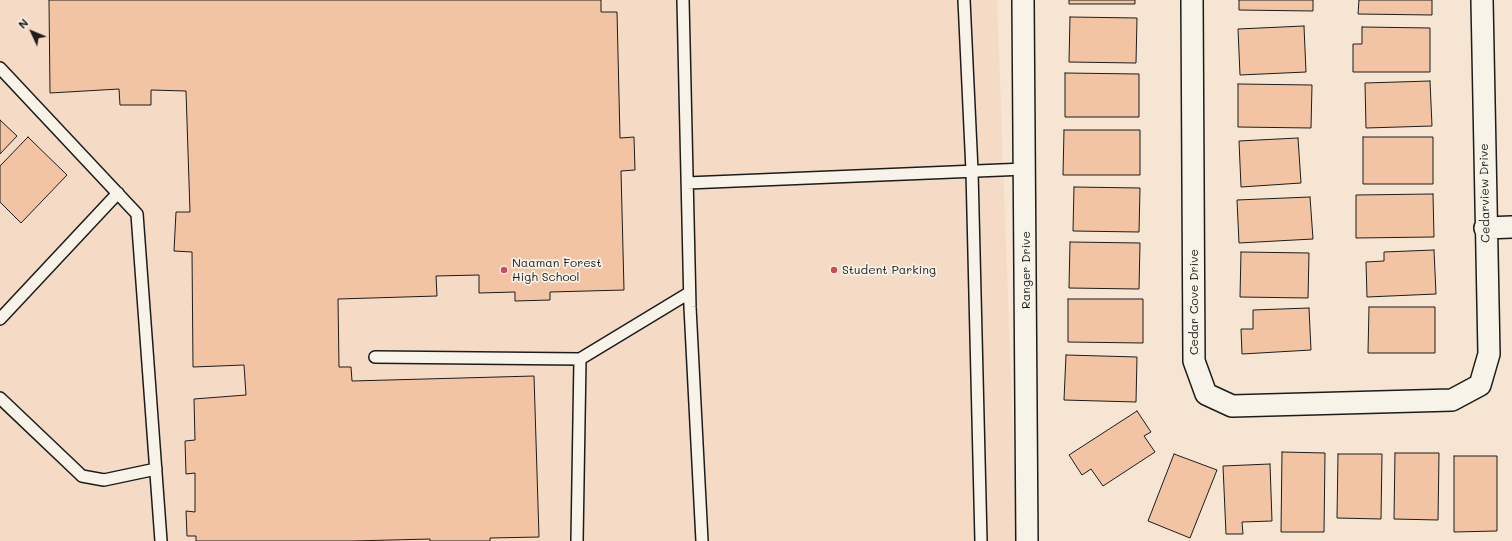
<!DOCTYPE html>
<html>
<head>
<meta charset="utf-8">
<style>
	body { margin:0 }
	#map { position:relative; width:1512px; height:541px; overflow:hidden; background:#f6e5d3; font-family:Mali,sans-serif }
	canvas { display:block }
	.north { position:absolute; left:12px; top:12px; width:40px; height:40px; -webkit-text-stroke:3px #f7f3e8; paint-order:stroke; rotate:314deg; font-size:11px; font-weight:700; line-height:16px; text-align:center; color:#1c1c1c }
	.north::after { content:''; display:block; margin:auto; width:14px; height:18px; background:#1c1c1c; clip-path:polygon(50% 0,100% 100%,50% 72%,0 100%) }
</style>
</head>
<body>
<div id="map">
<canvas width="1512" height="541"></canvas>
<div class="north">N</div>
</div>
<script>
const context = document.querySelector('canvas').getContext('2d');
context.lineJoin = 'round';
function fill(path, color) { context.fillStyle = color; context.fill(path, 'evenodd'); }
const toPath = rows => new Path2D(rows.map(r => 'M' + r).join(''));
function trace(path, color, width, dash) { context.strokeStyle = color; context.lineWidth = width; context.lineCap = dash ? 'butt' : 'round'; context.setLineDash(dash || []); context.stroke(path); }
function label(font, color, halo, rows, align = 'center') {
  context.font = font + ' Mali,sans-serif'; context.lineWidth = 3.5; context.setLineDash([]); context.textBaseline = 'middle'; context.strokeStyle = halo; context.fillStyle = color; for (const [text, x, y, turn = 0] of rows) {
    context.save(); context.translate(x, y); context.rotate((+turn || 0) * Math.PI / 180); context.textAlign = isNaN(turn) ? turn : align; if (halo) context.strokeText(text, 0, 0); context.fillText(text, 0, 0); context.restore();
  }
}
fill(toPath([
	[0,0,997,0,1017,541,0,541]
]), '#f5dbc5');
const building = toPath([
	[49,0,601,0,601,12,617,12,620,138,634,137,635,170,621,171,624,290,550,292,550,300,515,301,515,292,479,293,479,275,436,276,437,296,338,299,339,367,351,367,352,381,534,376,539,537,490,538,490,541,430,541,430,539,352,541,196,541,196,536,187,536,186,511,195,512,195,473,186,474,185,441,195,440,194,399,246,395,244,365,193,367,192,252,174,251,176,212,190,212,186,91,151,90,151,105,120,105,119,89,50,93,49,0],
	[1069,0,1135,0,1135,4,1069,4,1069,0],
	[1239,0,1313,0,1313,11,1239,10,1239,0],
	[1359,0,1432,0,1432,15,1358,14,1359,0],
	[1070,17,1137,18,1136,63,1069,62,1070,17],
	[1304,26,1306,72,1240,75,1238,29,1304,26],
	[1362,27,1430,28,1430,72,1353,72,1353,44,1362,44,1362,27],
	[1065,73,1139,74,1139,117,1065,117,1065,73],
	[1430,81,1432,126,1366,128,1365,83,1430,81],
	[1238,84,1312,85,1311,128,1238,127,1238,84],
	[0,120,17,136,0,154,0,120],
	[1064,130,1140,130,1140,175,1063,175,1064,130],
	[28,137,67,175,21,223,0,202,0,166,28,137],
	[1363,137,1433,137,1433,184,1363,184,1363,137],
	[1298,138,1301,183,1241,187,1239,141,1298,138],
	[1074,187,1140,188,1139,232,1073,231,1074,187],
	[1433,194,1434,237,1356,238,1356,195,1433,194],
	[1310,197,1313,239,1239,243,1237,200,1310,197],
	[1070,242,1140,243,1139,289,1069,288,1070,242],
	[1434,250,1436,294,1367,297,1366,262,1384,261,1384,252,1434,250],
	[1241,252,1309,253,1308,298,1240,297,1241,252],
	[1068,299,1143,299,1143,343,1068,342,1068,299],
	[1369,307,1435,307,1435,353,1368,353,1369,307],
	[1309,308,1311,350,1242,354,1241,329,1253,329,1253,310,1309,308],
	[1066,355,1137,357,1136,402,1064,400,1066,355],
	[1137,411,1151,432,1144,436,1155,452,1103,486,1091,469,1082,475,1069,455,1137,411],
	[1282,452,1325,453,1324,532,1281,532,1282,452],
	[1395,453,1439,453,1438,520,1394,519,1395,453],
	[1174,454,1217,470,1190,538,1148,521,1174,454],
	[1338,454,1382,454,1381,519,1337,518,1338,454],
	[1454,456,1497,456,1497,531,1454,532,1454,456],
	[1270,464,1272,521,1242,522,1243,534,1226,534,1223,466,1270,464]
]);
fill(building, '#f3c4a3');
trace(building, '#1c1c1c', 1);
const service = toPath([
	[683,0,690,307,702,541],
	[964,0,972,171,981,541],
	[0,68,137,214,161,541],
	[687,183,1025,169],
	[0,319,118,193],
	[375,357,580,359],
	[0,398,82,476,104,480,156,469],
	[577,541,580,359,689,293]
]);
const minor = toPath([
	[1023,0,1027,541],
	[1192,0,1194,361,1206,394,1232,406,1452,400,1480,385,1489,354,1482,0],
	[1485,228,1512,227]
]);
trace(service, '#1c1c1c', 14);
trace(minor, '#1c1c1c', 24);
trace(service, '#f7f3e8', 11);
trace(minor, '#f7f3e8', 21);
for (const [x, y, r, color] of [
	[504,270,4,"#d1495b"],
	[834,270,4,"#d1495b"]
]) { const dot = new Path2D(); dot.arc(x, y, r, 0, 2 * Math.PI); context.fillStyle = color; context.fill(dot); trace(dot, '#f7f3e8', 1.5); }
label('12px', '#1c1c1c', '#f7f3e8', [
	["Cedarview Drive",1485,193,-91],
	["Ranger Drive",1026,270,-90],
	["Cedar Cove Drive",1194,302,-90]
]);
label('12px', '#1c1c1c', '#f7f3e8', [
	["Naaman Forest",512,263],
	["High School",512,277],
	["Student Parking",842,270]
], 'left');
</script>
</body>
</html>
